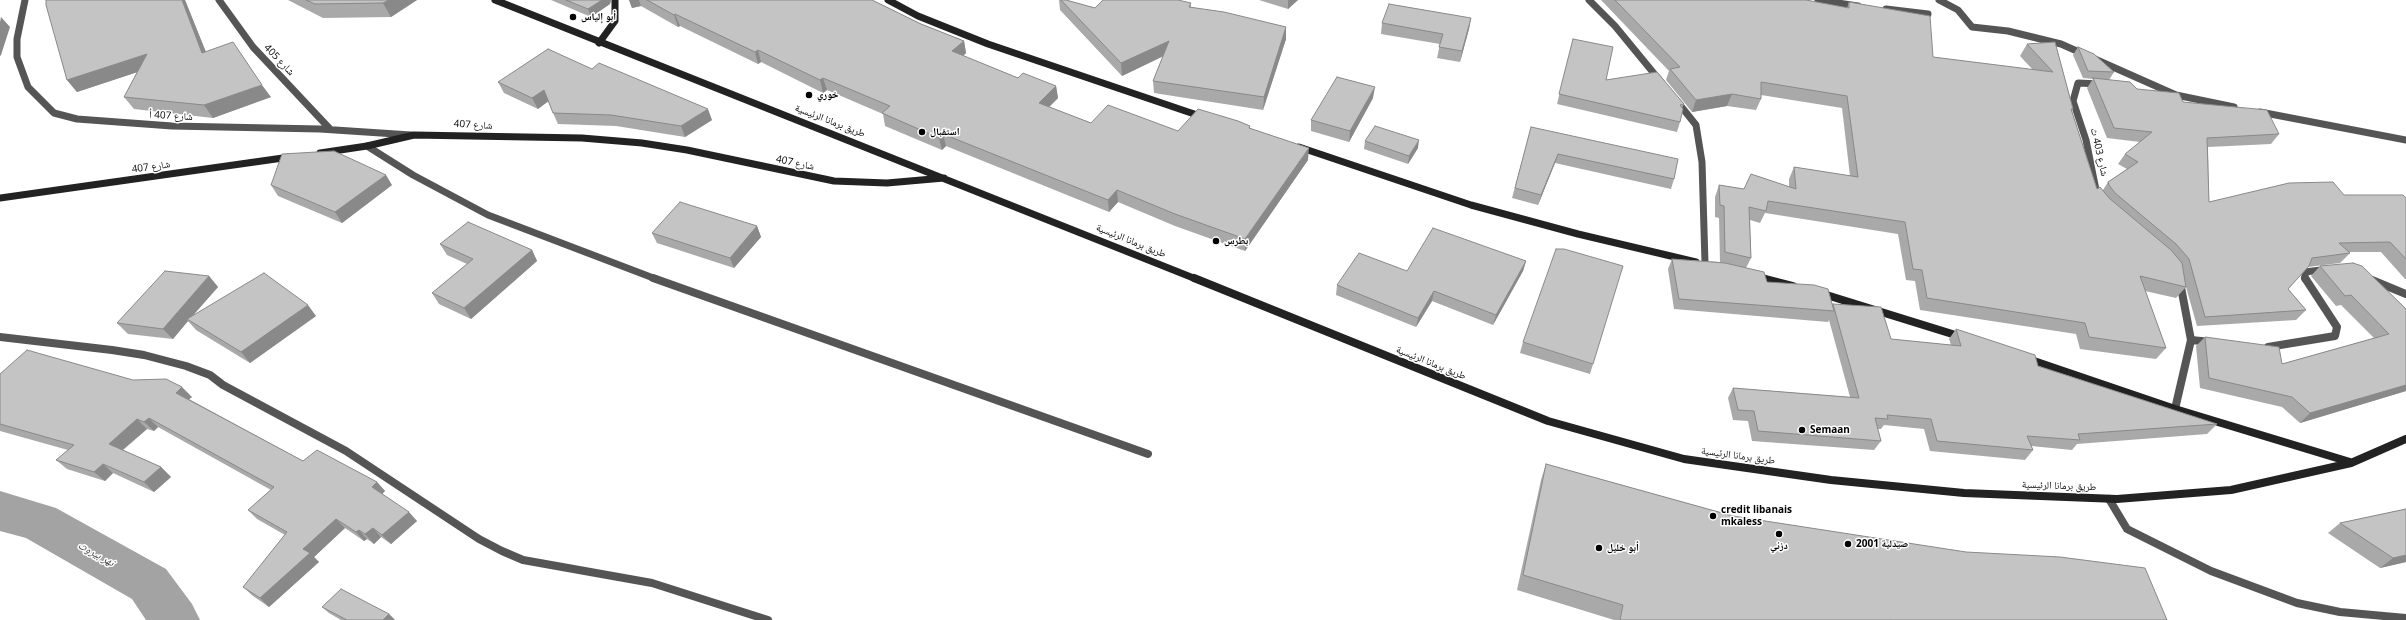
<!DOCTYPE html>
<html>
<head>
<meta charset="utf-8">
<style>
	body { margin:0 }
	canvas { display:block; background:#fff }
</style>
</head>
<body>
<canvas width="2406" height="620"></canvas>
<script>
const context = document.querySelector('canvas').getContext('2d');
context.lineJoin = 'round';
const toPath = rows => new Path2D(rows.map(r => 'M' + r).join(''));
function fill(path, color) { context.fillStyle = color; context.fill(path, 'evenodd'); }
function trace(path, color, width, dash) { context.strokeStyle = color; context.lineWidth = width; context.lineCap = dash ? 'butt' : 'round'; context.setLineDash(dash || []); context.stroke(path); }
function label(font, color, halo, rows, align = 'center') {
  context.font = font + ' "Open Sans","Noto Naskh Arabic",sans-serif'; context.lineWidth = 3; context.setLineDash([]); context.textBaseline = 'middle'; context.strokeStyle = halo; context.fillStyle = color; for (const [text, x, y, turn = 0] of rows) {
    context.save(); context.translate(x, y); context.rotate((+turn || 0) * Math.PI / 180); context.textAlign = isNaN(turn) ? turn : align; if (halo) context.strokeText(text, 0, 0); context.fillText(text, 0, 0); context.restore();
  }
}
fill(toPath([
	[0,491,56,508,166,569,192,604,200,620,146,620,132,599,26,538,0,531,0,491]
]), '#a3a3a3');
trace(toPath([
	[1589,0,1615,26,1661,82],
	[1818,0,1858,6],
	[1939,0,1958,10,1972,27,2008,31,2061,44,2176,95,2234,107],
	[1886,9,1928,14],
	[1676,100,1696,125,1702,162,1705,263],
	[2260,112,2406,140],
	[2096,190,2086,140,2073,101,2078,83,2100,84]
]), '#555', 7);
trace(toPath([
	[2180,282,2191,340],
	[2109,499,2127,529,2211,571,2297,603,2340,612,2406,618]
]), '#555', 8);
trace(toPath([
	[25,0,17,39,17,57,28,87,54,113,77,119,172,126,320,129,411,135],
	[219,0,253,47,330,129],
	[367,146,413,175,488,215,656,279],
	[2305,279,2305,272,2329,269]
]), '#555', 7);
trace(toPath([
	[653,278,1148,454],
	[2372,280,2406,294],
	[0,337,112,350,144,355,186,366,210,375,223,385,346,451,479,539,502,551,523,560,652,583,768,620],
	[2268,347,2335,336,2337,327,2305,278],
	[2175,409,2191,340,2211,342]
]), '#555', 8);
trace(toPath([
	[495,0,1196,279],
	[888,0,918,16,988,44,1203,117],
	[599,43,615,21,615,0],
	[1299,147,1471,205,1578,234,1696,262],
	[320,153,367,146,414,135,582,138,642,143,687,150,834,181,887,183,944,178],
	[0,198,290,157],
	[1756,276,1766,279]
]), '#222', 7);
trace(toPath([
	[1194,278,1548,421,1684,459,1831,480,1964,493,2117,499,2231,490,2351,463,2406,439],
	[1762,278,1793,286],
	[1820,293,1962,337],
	[2028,359,2175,409,2350,462]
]), '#222', 8);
fill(toPath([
	[46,0,185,0,206,52,271,97,213,118,134,109,124,97,137,72,77,92,67,80],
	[288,0,417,0,391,17,323,18],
	[551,0,611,0,610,4,591,17],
	[629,0,872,0,921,24,964,41,966,53,963,56,1018,78,1056,86,1058,98,1049,107,1091,123,1178,131,1250,126,1250,128,1308,160,1245,251,1175,226,1118,202,1109,212,946,146,942,150,885,126,883,114,827,90,823,93,761,62,758,64,680,26,678,27,641,6,632,8],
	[1059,0,1066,0,1095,8,1191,3,1191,7,1286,27,1286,39,1263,110,1154,93,1153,81,1163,56,1122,76,1060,10],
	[1259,0,1298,0,1288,9],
	[1601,0,1806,0,1847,8,1849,2,1933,57,2033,70,2020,56,2027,44,2055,42,2073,109,2072,112,2097,189,2103,190,2108,182,2127,169,2118,164,2125,154,2140,142,2107,138,2087,88,2093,79,2083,78,2073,55,2078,47,2114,72,2109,80,2137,89,2183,102,2279,134,2271,144,2208,147,2209,202,2344,195,2406,198,2406,279,2405,279,2381,252,2349,252,2350,253,2340,263,2308,267,2288,289,2306,310,2296,320,2197,326,2186,287,2176,298,2145,291,2166,348,2156,359,2080,349,2076,334,1920,310,1915,281,1906,280,1898,234,1765,213,1760,223,1750,220,1751,258,1746,268,1767,282,1832,305,1833,304,1891,339,1951,345,1949,339,1956,329,2038,366,2217,424,2207,434,2077,444,2072,450,2031,446,2033,450,2025,460,1930,451,1924,429,1884,425,1881,429,1877,429,1881,441,1874,450,1752,441,1748,421,1733,420,1728,398,1733,388,1850,397,1829,320,1828,322,1674,309,1668,269,1672,259,1720,262,1719,218,1715,217,1715,197,1719,185,1744,189,1789,186,1789,179,1794,167,1850,176,1842,108,1761,95,1761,99,1756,110,1727,106,1692,112,1666,80,1669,71],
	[1471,18,1469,29,1460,62,1437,58,1440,44,1381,34,1382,23],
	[1573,39,1606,80,1684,104,1682,108,1680,122,1677,132,1557,104],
	[592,69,712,120,685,137,616,126,558,124,553,113,548,101,538,109,504,93,498,82],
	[1373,98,1349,142,1311,131,1311,120],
	[1531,127,1674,179,1671,189,1555,163,1538,205,1512,198],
	[1365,141,1418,148,1408,164,1364,149],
	[271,185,392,185,342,223,278,196],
	[757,226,761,237,734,268,657,243,652,233],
	[440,244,532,250,537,261,471,319,439,304,432,293,467,264,447,255],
	[1526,261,1523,271,1493,325,1432,301,1416,327,1336,295,1337,285,1407,271],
	[2320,266,2406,309,2406,391,2300,423,2282,407,2200,388,2196,346,2205,337,2282,364,2374,338,2341,305,2336,306,2311,276],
	[209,276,218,287,193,315,316,316,250,363,196,330,188,321,173,339,128,334,117,323],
	[1523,342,1593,364,1590,374,1520,353],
	[0,374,133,380,192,397,189,399,303,461,377,482,385,491,382,494,417,521,391,544,381,537,374,544,367,539,364,541,345,528,314,557,319,562,269,607,253,596,243,587,285,535,257,519,248,510,271,490,158,427,154,431,147,429,123,450,161,467,171,477,154,492,113,473,105,481,67,469,56,460,68,450,0,431],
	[1546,464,1733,516,2167,620,1614,620,1517,590,1541,480],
	[2406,509,2406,562,2380,568,2328,533,2340,523],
	[322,607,389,614,395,620,341,620,329,613]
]), '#a9a9a9');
fill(toPath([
	[182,0,185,0,211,65,202,53],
	[389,0,417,0,391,17,383,3],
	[602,0,611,0,610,4,591,17,588,9],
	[629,0,639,0,641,6,632,8],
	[1288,0,1298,0,1288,9],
	[675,14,680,26,678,27,674,15],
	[1,17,10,27,1,55,0,56,0,22],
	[1471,18,1469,29,1460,62,1462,51],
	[1286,27,1286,39,1263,110,1264,97],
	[964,41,966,53,955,63,952,51],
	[1169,41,1170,53,1122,76,1121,63],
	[758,50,761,62,758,64,755,52],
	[147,54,156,66,77,92,67,80],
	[823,78,827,90,823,93,820,80],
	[262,85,271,97,213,118,204,105],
	[1056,86,1058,98,1041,115,1039,103],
	[1375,87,1373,98,1349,142,1350,131],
	[544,90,550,100,538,109,532,98],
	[1732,94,1727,106,1692,112,1696,100],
	[708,109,712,120,685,137,681,126],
	[943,134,946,146,942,150,939,138],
	[1419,140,1418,148,1408,164,1409,156],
	[1309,148,1308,160,1245,251,1245,239],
	[1558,154,1555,163,1538,205,1541,195],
	[386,175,392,185,342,223,335,212],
	[1117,190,1118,202,1109,212,1108,200],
	[757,226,761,237,734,268,730,258],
	[532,250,537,261,471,319,464,308],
	[1526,261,1523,271,1493,325,1496,315],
	[209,276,218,287,189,320,187,319,188,321,173,339,163,329],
	[1434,291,1432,301,1416,327,1418,318],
	[308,305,316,316,250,363,241,352],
	[2406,385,2406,391,2300,423,2310,413],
	[182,387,192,397,185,402,176,393],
	[149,418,158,427,154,431,144,422],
	[137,419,147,429,119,453,109,444],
	[103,464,113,473,105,481,94,472],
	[161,467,171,477,154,492,144,482],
	[377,482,385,491,380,496,372,487],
	[409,512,417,521,391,544,382,535],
	[336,519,345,528,314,557,319,562,269,607,260,598,303,549],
	[373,528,381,537,374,544,365,534],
	[359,530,367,539,364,541,356,532],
	[2406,555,2406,562,2380,568,2393,558],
	[389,614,395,620,383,620]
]), '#898989');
const building = toPath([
	[46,0,182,0,202,53,233,42,262,85,204,105,124,97,147,54,67,80,46,5,46,0],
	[306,0,389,0,383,3,315,4,306,0],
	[566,0,602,0,588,9,566,0],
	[647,0,872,0,921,24,964,41,952,51,1018,78,1023,73,1056,86,1039,103,1091,123,1108,105,1178,131,1198,109,1238,121,1250,126,1249,128,1309,148,1245,239,1175,214,1117,190,1108,200,943,134,939,138,882,113,890,106,823,78,820,80,758,50,755,52,675,14,674,15,647,0],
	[1061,0,1066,0,1095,8,1103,0,1178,0,1191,3,1189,7,1224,12,1286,27,1264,97,1153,81,1169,41,1121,63,1061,0],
	[1615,0,1806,0,1849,8,1849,2,1930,16,1933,57,2053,72,2027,44,2055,42,2073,109,2071,109,2097,189,2100,187,2109,198,2171,250,2182,263,2186,287,2140,276,2166,348,2089,337,2085,323,1927,298,1922,270,1913,269,1905,222,1768,201,1766,211,1749,207,1751,258,1725,252,1724,206,1720,205,1719,185,1744,189,1751,174,1796,189,1794,167,1858,177,1847,96,1761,82,1761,99,1732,94,1696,100,1670,69,1680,67,1615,0],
	[1389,4,1471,18,1462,51,1439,47,1443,34,1382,23,1389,4],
	[1573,39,1613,47,1606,80,1657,72,1684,104,1680,105,1683,109,1680,122,1559,94,1573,39],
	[2078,47,2094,54,2114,72,2088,71,2078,47],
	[548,49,592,69,599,63,708,109,681,126,611,115,553,113,544,90,532,98,498,82,548,49],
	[1337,77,1375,87,1350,131,1311,120,1337,77],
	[2093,78,2130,82,2137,89,2179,93,2183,102,2267,110,2279,134,2207,138,2209,202,2289,183,2333,182,2344,195,2403,195,2406,198,2406,259,2390,242,2339,243,2350,253,2312,258,2309,266,2288,289,2306,310,2205,317,2189,259,2176,244,2115,193,2109,185,2108,182,2138,162,2125,154,2152,132,2114,128,2093,78],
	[1375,126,1419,140,1409,156,1365,141,1375,126],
	[1531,127,1678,159,1674,179,1558,154,1541,195,1515,188,1531,127],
	[334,151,386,175,335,212,271,185,282,154,334,151],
	[680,202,757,226,730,258,652,233,680,202],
	[468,222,532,250,464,308,432,293,473,259,440,244,468,222],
	[1433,228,1526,261,1496,315,1434,291,1418,318,1337,285,1359,253,1407,271,1433,228],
	[1556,249,1564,249,1623,266,1593,364,1523,342,1556,249],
	[1672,259,1725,263,1764,272,1767,282,1814,285,1828,289,1834,311,1679,299,1672,259],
	[2353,263,2362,266,2406,309,2406,385,2310,413,2292,397,2209,378,2205,337,2279,347,2282,364,2389,334,2351,295,2345,296,2320,266,2353,263],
	[165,271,209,276,163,329,117,323,165,271],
	[264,273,308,305,241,352,187,319,264,273],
	[1833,304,1881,307,1891,339,1961,346,1956,329,2035,355,2038,366,2217,424,2078,434,2080,440,2027,436,2033,450,1937,441,1931,419,1887,415,1888,419,1875,418,1881,441,1758,431,1754,411,1738,410,1733,388,1859,398,1833,304],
	[27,350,133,380,166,379,182,387,176,393,303,461,317,450,377,482,372,487,409,512,382,535,373,528,365,534,359,530,356,532,336,519,303,549,310,553,260,598,243,587,287,532,248,510,274,487,149,418,144,422,137,419,109,444,161,467,144,482,103,464,94,472,56,460,74,445,0,424,0,374,27,350],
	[1546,464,1733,516,1966,552,2060,557,2145,568,2167,620,1620,620,1623,605,1523,575,1546,464],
	[2406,509,2406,555,2393,558,2340,523,2406,509],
	[341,589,389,614,383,620,347,620,322,607,341,589]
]);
fill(building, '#c4c4c4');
trace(building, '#898989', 1);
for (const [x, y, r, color] of [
	[573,17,4,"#000"],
	[809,95,4,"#000"],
	[922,132,4,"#000"],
	[1216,241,4,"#000"],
	[1802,430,4,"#000"],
	[1713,516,4,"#000"],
	[1779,534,4,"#000"],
	[1848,544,4,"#000"],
	[1599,548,4,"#000"]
]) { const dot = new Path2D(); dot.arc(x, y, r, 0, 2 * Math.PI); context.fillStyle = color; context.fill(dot); trace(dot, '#fff', 1.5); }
label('bold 10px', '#000', '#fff', [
	["أبو إلياس",581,17],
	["خوري",817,95],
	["استقبال",930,132],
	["بطرس",1224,241],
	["Semaan",1810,430],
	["credit libanais",1721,510],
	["mkaless",1721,522],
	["صيدلية 2001",1856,544],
	["دزني",1779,546,"center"],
	["أبو خليل",1607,548]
], 'left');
label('10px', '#000', '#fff', [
	["شارع 405",279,60,46],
	["شارع 407 أ",171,116,3],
	["طريق برمانا الرئيسية",830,121,21],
	["شارع 407",473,125,3],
	["شارع 403 ث",2099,152,77],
	["شارع 407",795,163,12],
	["شارع 407",151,167,-8],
	["طريق برمانا الرئيسية",1131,241,22],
	["طريق برمانا الرئيسية",1431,363,22],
	["طريق برمانا الرئيسية",1738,456,8],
	["طريق برمانا الرئيسية",2059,486,2]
]);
label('italic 11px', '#444', '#fff', [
	["نهر بيروت",96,554,29]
]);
</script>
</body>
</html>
